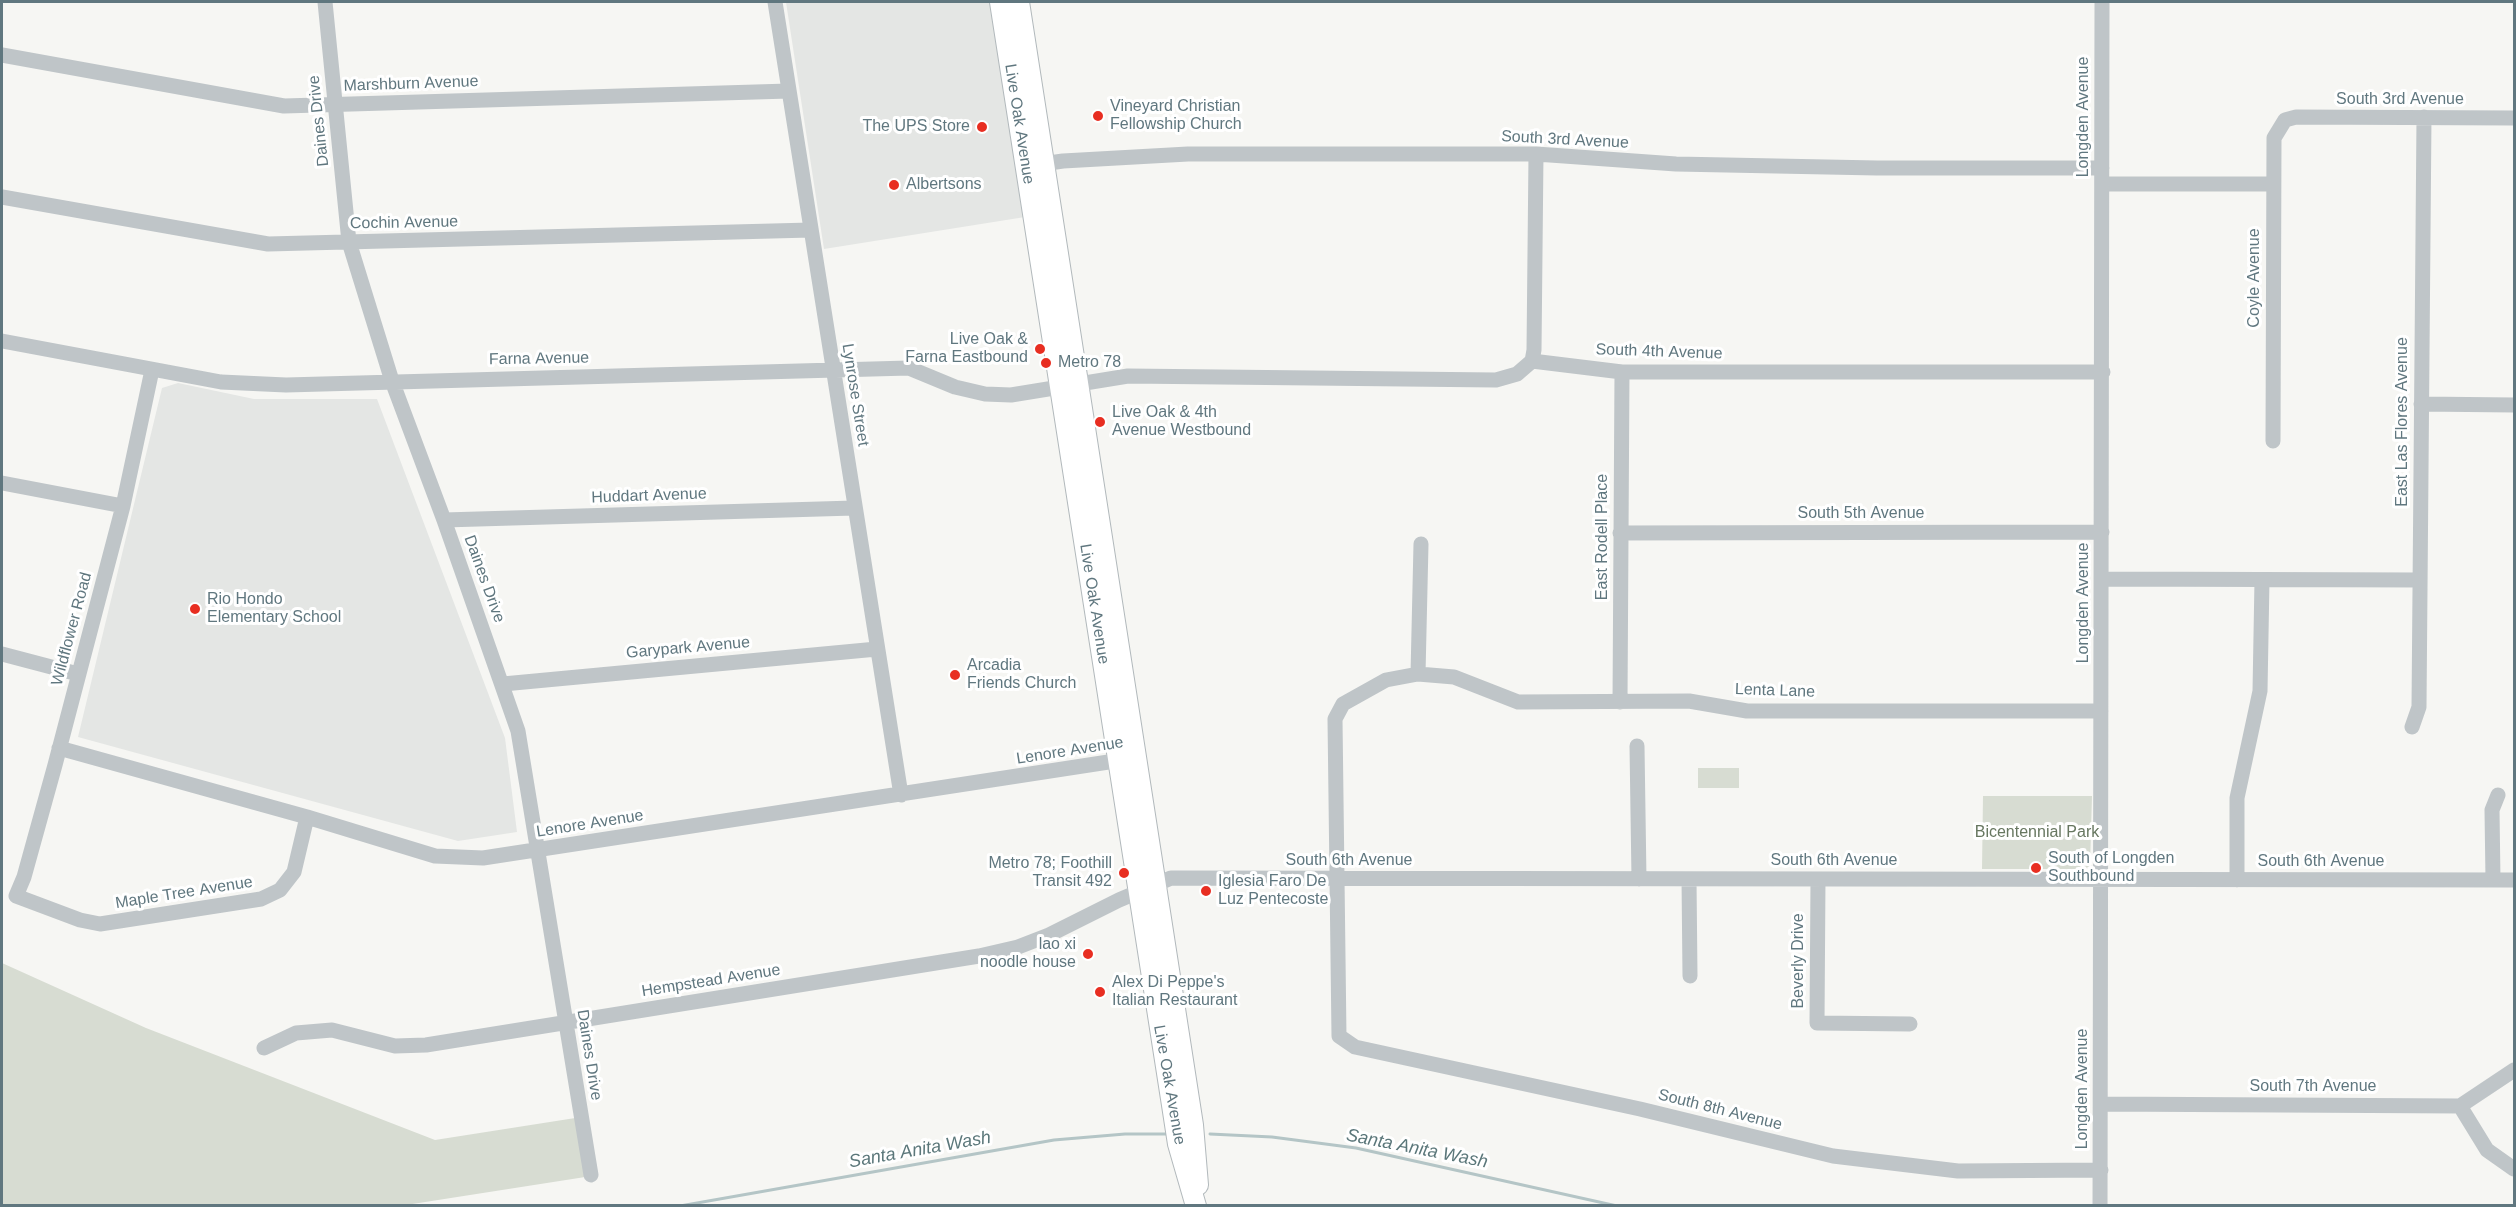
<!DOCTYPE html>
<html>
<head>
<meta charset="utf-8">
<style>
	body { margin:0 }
	#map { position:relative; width:2516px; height:1207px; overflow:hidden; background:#f6f6f3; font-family:Helvetica,sans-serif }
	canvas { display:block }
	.frame { position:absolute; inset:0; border:3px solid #60777f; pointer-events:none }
</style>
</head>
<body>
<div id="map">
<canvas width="2516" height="1207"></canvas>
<div class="frame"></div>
</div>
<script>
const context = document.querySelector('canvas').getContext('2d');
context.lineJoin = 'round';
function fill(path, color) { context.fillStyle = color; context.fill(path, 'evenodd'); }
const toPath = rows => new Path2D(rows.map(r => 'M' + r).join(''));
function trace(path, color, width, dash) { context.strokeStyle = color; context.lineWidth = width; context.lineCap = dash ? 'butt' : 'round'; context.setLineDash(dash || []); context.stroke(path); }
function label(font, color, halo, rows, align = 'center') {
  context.font = font + ' Helvetica,sans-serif'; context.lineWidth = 6; context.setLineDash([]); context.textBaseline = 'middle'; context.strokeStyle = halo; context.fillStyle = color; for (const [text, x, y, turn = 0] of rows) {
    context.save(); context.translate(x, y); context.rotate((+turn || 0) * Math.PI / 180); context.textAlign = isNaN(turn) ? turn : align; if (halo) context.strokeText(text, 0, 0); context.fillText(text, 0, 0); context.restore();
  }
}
fill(toPath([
	[786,2,991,2,1025,217,824,249],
	[178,383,254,399,377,399,505,738,517,832,458,841,78,737,162,388]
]), '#e4e6e4');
fill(toPath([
	[1698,768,1739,768,1739,788,1698,788],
	[1983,796,2092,796,2090,866,2084,869,1982,869],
	[2,963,146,1028,435,1140,588,1116,598,1175,406,1205,2,1206]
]), '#d7dcd2');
trace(toPath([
	[1210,1134,1272,1137,1356,1148,1617,1206],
	[680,1206,1054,1140,1125,1134,1166,1134]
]), '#b4c5c6', 3);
const major = toPath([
	[1000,2,1172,1105,1178,1144,1196,1206],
	[1019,2,1193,1125,1198,1185]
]);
trace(major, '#b2b9bc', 22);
trace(toPath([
	[325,2,349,242,392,381,444,520,518,731,591,1175],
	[775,2,901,795],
	[2,55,284,106,789,91],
	[1035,165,1063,161,1188,154,1536,154,1676,164,1877,168,2102,168],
	[2102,184,2273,184],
	[2,197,268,244,811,230],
	[2,341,221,382,286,385,909,368,955,387,985,394,1011,395,1128,376,1496,380,1517,374,1532,361,1622,372,2103,372],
	[1532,361,1534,350,1536,154],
	[152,370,123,506,55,765,24,877,16,896,80,920,100,924,261,899,280,890,294,872,307,817],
	[2421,404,2514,405],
	[2273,441,2274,138,2285,120,2296,117,2514,118],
	[2,483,123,506],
	[444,520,854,508],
	[1620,533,2102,532],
	[1421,544,1418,674,1386,680,1343,704,1335,719,1339,1036,1355,1047,1640,1109,1833,1156,1958,1171,2101,1170],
	[2102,579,2420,580],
	[2,654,78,674],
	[1418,674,1454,677,1518,702,1689,701,1747,711,2101,711],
	[503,684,877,649],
	[1620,702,1622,372],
	[2412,727,2419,707,2424,117],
	[1637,746,1639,879],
	[59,748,307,817,435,856,483,858,1128,759],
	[1689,879,1690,976],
	[1818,879,1817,1023,1910,1024],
	[2237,880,2237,798,2260,691,2262,580],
	[2493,880,2492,810,2498,795],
	[264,1048,296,1033,332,1030,395,1046,426,1045,979,956,1018,947,1049,935,1119,900,1171,878,2514,880],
	[2101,1104,2460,1106,2514,1070],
	[2460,1106,2487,1150,2514,1169],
	[2100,1206,2102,2]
]), '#bfc5c8', 15);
trace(major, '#fff', 20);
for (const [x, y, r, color] of [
	[1098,116,6,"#e82e21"],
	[982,127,6,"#e82e21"],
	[894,185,6,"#e82e21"],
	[1040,349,6,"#e82e21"],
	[1046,363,6,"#e82e21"],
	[1100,422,6,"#e82e21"],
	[195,609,6,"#e82e21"],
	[955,675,6,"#e82e21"],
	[2036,868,6,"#e82e21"],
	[1124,873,6,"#e82e21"],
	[1206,891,6,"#e82e21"],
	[1088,954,6,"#e82e21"],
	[1100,992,6,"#e82e21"]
]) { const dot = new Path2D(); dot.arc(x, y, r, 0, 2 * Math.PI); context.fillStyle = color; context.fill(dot); trace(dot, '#fff', 2); }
label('16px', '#60777f', '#fff', [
	["Marshburn Avenue",411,84,-2],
	["South 3rd Avenue",2400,100],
	["Longden Avenue",2084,117,-90],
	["Daines Drive",319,121,-96],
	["Live Oak Avenue",1019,124,81],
	["South 3rd Avenue",1565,140,3],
	["Cochin Avenue",404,223,-1],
	["Coyle Avenue",2255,278,-90],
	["South 4th Avenue",1659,352,2],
	["Farna Avenue",539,359,-1],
	["Lynrose Street",855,395,81],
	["East Las Flores Avenue",2403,422,-90],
	["Huddart Avenue",649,496,-2],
	["South 5th Avenue",1861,514],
	["East Rodell Place",1603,537,-90],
	["Daines Drive",484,579,70],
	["Longden Avenue",2084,603,-90],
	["Live Oak Avenue",1094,604,81],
	["Wildflower Road",72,629,-75],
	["Garypark Avenue",688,648,-5],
	["Lenta Lane",1775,691,2],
	["Lenore Avenue",1070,751,-9],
	["Lenore Avenue",590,824,-9],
	["South 6th Avenue",1349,861],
	["South 6th Avenue",1834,861],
	["South 6th Avenue",2321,862],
	["Maple Tree Avenue",184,893,-9],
	["Beverly Drive",1799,961,-90],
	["Hempstead Avenue",711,981,-9],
	["Daines Drive",589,1055,81],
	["Live Oak Avenue",1169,1085,80],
	["South 7th Avenue",2313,1087],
	["Longden Avenue",2083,1089,-90],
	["South 8th Avenue",1720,1110,14]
]);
label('16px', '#60777f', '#fff', [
	["Vineyard Christian",1110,107],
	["Fellowship Church",1110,125],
	["The UPS Store",970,127,"right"],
	["Albertsons",906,185],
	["Live Oak &",1028,340,"right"],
	["Farna Eastbound",1028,358,"right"],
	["Metro 78",1058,363],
	["Live Oak & 4th",1112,413],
	["Avenue Westbound",1112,431],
	["Rio Hondo",207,600],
	["Elementary School",207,618],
	["Arcadia",967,666],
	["Friends Church",967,684],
	["South of Longden",2048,859],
	["Southbound",2048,877],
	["Metro 78; Foothill",1112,864,"right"],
	["Transit 492",1112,882,"right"],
	["Iglesia Faro De",1218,882],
	["Luz Pentecoste",1218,900],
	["lao xi",1076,945,"right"],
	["noodle house",1076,963,"right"],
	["Alex Di Peppe's",1112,983],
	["Italian Restaurant",1112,1001]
], 'left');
label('16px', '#677760', '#fff', [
	["Bicentennial Park",2037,833]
]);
label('italic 18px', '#5b777a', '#fff', [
	["Santa Anita Wash",1417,1149,11],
	["Santa Anita Wash",920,1150,-10]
]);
</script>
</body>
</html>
